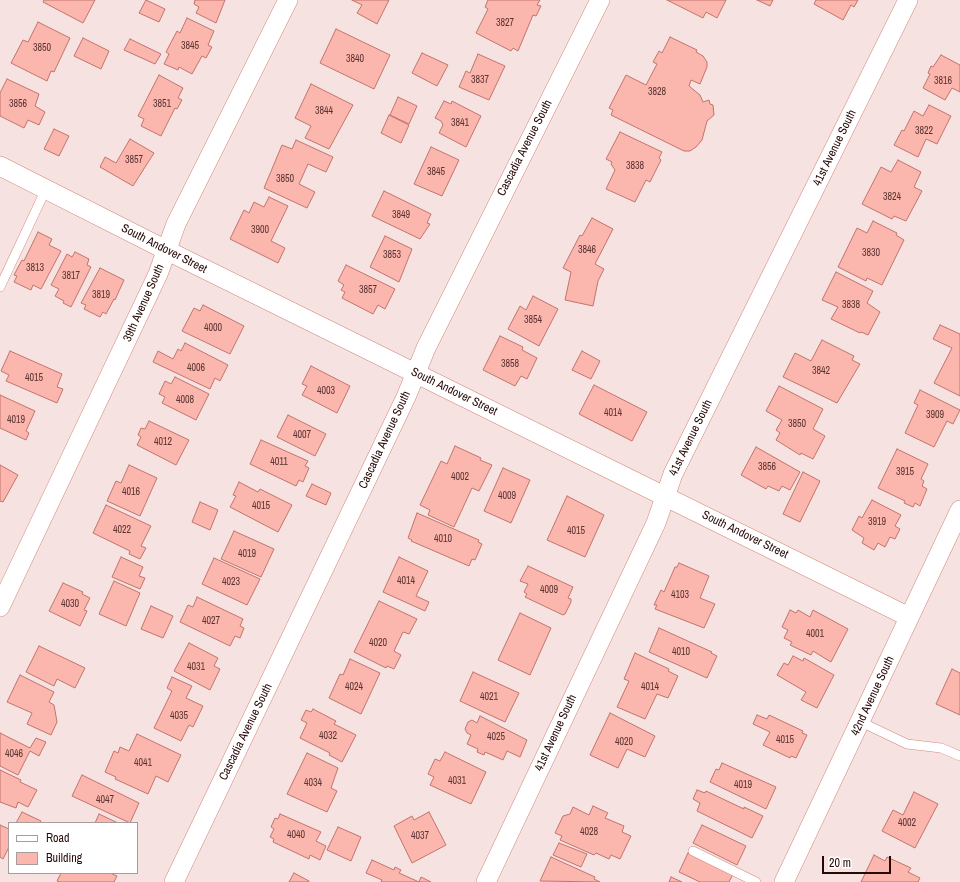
<!DOCTYPE html>
<html>
<head>
<meta charset="utf-8">
<style>
	body { margin:0 }
	#map { position:relative; width:960px; height:882px; overflow:hidden; background:#f6e3e1; font-family:"Archivo Narrow",sans-serif }
	canvas { display:block }
	.legend { position:absolute; left:8px; top:822px; width:130px; height:52px; box-sizing:border-box; background:#fff; border:1px solid #a89c9c; margin:0; padding:5px 7px; list-style:none; font-size:12px; color:#260807 }
	.legend li { display:flex; align-items:center; gap:8px; height:20px }
	.legend b { width:20px; border:1px solid #a89c9c }
	.scale { position:absolute; left:822px; top:856px; width:69px; height:18px; box-sizing:border-box; border:2px solid #260807; border-top:0; padding-left:5px; font-size:12px; line-height:14px; white-space:nowrap; color:#260807; -webkit-text-stroke:3px #fff; paint-order:stroke }
</style>
</head>
<body>
<div id="map">
<canvas width="960" height="882"></canvas>
<ul class="legend">
<li><b style="height:5px;background:#fff"></b>Road</li>
<li><b style="height:11px;background:#fbb6ae"></b>Building</li>
</ul>
<div class="scale">20 m</div>
</div>
<script>
const context = document.querySelector('canvas').getContext('2d');
context.lineJoin = 'round';
function fill(path, color) { context.fillStyle = color; context.fill(path, 'evenodd'); }
const toPath = rows => new Path2D(rows.map(r => 'M' + r).join(''));
function trace(path, color, width, dash) { context.strokeStyle = color; context.lineWidth = width; context.lineCap = dash ? 'butt' : 'round'; context.setLineDash(dash || []); context.stroke(path); }
function label(font, color, halo, rows, align = 'center') {
  context.font = font + ' "Archivo Narrow",sans-serif'; context.lineWidth = 3; context.setLineDash([]); context.textBaseline = 'middle'; context.strokeStyle = halo; context.fillStyle = color; for (const [text, x, y, turn = 0] of rows) {
    context.save(); context.translate(x, y); context.rotate((+turn || 0) * Math.PI / 180); context.textAlign = isNaN(turn) ? turn : align; if (halo) context.strokeText(text, 0, 0); context.fillText(text, 0, 0); context.restore();
  }
}
const building = toPath([
	[44,0,95,0,83,23,43,2,44,0],
	[146,0,165,9,159,22,139,13,146,0],
	[195,0,225,0,216,23,196,13,199,7,194,4,195,0],
	[352,0,389,0,377,24,357,13,362,5,352,0],
	[488,0,540,0,537,5,541,6,536,16,533,15,518,51,513,48,511,51,476,33,488,9,485,7,488,0],
	[667,0,726,0,717,18,706,12,703,18,667,0],
	[757,0,773,0,770,6,757,0],
	[816,0,858,0,854,7,851,5,843,20,814,4,816,0],
	[187,18,214,31,208,45,212,47,206,58,202,56,192,74,179,67,178,70,164,64,169,54,166,52,177,31,180,33,187,18],
	[38,22,70,38,54,72,51,71,47,81,11,63,23,40,28,42,38,22],
	[336,29,390,55,374,89,320,63,336,29],
	[670,37,697,50,696,52,703,56,707,62,707,67,700,84,691,80,689,86,700,95,703,102,709,100,710,104,713,105,714,115,707,121,702,140,696,147,690,151,684,151,611,115,613,110,609,108,626,75,646,85,657,64,653,62,659,51,662,53,670,37],
	[83,38,109,51,101,69,74,56,83,38],
	[130,39,161,54,155,64,124,50,130,39],
	[422,53,448,65,437,86,412,73,422,53],
	[478,54,505,66,489,100,459,87,466,71,470,73,478,54],
	[941,55,960,65,960,92,952,88,945,100,923,88,930,74,928,73,931,66,933,67,941,55],
	[159,75,183,88,178,98,182,100,177,109,175,108,161,136,141,126,144,119,138,116,159,75],
	[7,79,39,94,35,106,45,112,39,125,28,120,24,128,0,116,0,93,7,79],
	[311,84,353,105,329,149,305,138,311,126,295,118,311,84],
	[398,97,417,106,409,124,390,115,398,97],
	[444,101,451,104,452,101,481,116,466,147,439,133,443,125,441,121,435,118,444,101],
	[929,105,951,116,937,144,926,139,918,157,894,145,902,130,904,131,914,111,923,116,929,105],
	[389,115,409,125,401,143,381,133,389,115],
	[54,129,69,136,59,156,44,149,54,129],
	[620,132,662,152,659,158,661,160,650,182,646,180,635,202,606,189,615,170,611,164,612,162,606,159,620,132],
	[130,139,154,153,133,186,100,167,105,157,116,163,130,139],
	[296,140,333,157,326,172,308,164,299,184,315,192,307,208,264,188,282,145,292,149,296,140],
	[431,147,459,160,442,196,414,184,431,147],
	[898,160,921,172,914,187,922,191,906,221,894,216,892,219,862,204,881,167,891,172,898,160],
	[384,191,431,214,427,223,430,224,420,239,372,216,384,191],
	[269,197,288,206,271,241,285,248,278,263,230,239,244,210,249,213,254,202,264,207,269,197],
	[592,218,613,229,595,264,604,269,598,281,593,306,565,300,571,272,563,268,580,235,582,236,592,218],
	[873,221,897,233,896,235,904,240,882,285,867,278,866,281,838,267,857,228,867,233,873,221],
	[38,232,52,239,49,245,61,251,41,289,33,285,31,290,14,282,17,276,14,275,22,260,24,261,38,232],
	[385,236,412,249,399,282,370,267,385,236],
	[75,252,89,259,87,265,91,267,71,307,63,303,64,301,55,296,59,289,51,285,67,254,72,257,75,252],
	[346,265,395,289,385,309,378,305,373,314,342,298,345,292,341,290,344,285,338,281,346,265],
	[100,268,124,280,115,300,114,299,106,314,103,312,100,317,84,309,86,305,81,303,100,268],
	[836,272,873,291,867,303,880,312,868,335,861,332,860,333,831,319,838,307,822,300,836,272],
	[533,296,558,309,539,346,508,329,520,306,526,310,533,296],
	[203,305,244,326,230,354,182,331,194,308,200,311,203,305],
	[940,325,960,334,960,396,934,383,952,348,933,339,940,325],
	[500,336,523,347,522,350,537,358,527,379,521,376,515,386,483,370,500,336],
	[822,340,854,356,852,360,860,364,837,403,783,377,795,353,811,361,822,340],
	[185,343,228,365,220,381,215,378,210,389,153,362,158,351,173,359,178,349,181,351,185,343],
	[10,351,62,374,57,387,63,389,57,403,6,381,9,375,1,371,10,351],
	[582,351,600,361,591,379,572,370,582,351],
	[311,366,350,386,337,413,302,395,307,386,302,384,311,366],
	[175,377,209,394,196,420,162,403,165,397,159,394,165,381,171,384,175,377],
	[594,385,647,412,632,441,579,414,594,385],
	[779,386,823,409,813,429,825,436,813,459,801,453,800,455,776,440,780,433,776,430,782,420,766,411,779,386],
	[920,390,960,410,953,424,947,421,934,447,905,433,918,405,914,403,920,390],
	[0,395,35,411,26,431,29,433,26,440,0,428,0,395],
	[288,415,326,434,315,456,277,437,288,415],
	[149,421,189,440,176,465,137,445,141,437,138,435,141,428,145,429,149,421],
	[261,440,308,461,305,466,309,468,303,482,299,480,296,486,250,464,261,440],
	[455,446,481,458,480,460,492,465,479,491,472,488,454,527,428,515,430,510,420,505,441,461,447,464,455,446],
	[756,447,800,472,790,490,782,486,779,491,768,486,766,489,741,475,756,447],
	[897,449,928,464,921,479,924,481,922,486,927,489,920,506,915,503,913,507,904,503,905,501,878,488,897,449],
	[0,465,18,475,3,502,0,501,0,465],
	[129,465,157,478,140,516,107,501,116,481,121,483,129,465],
	[503,468,530,480,511,523,484,511,503,468],
	[803,472,820,481,800,522,783,514,803,472],
	[239,482,258,492,260,489,292,505,278,532,230,507,236,496,233,495,239,482],
	[312,484,331,493,326,505,306,496,312,484],
	[567,496,604,515,585,557,547,540,567,496],
	[872,500,901,515,895,526,900,529,895,539,890,537,885,547,878,543,874,550,862,543,864,538,852,530,859,516,862,518,872,500],
	[200,502,218,510,210,530,192,522,200,502],
	[106,505,151,526,141,546,146,548,140,559,129,554,130,551,93,533,106,505],
	[417,513,479,540,478,542,482,544,475,560,472,559,469,566,411,541,412,540,408,538,417,513],
	[234,531,274,549,261,577,221,559,234,531],
	[121,557,143,567,139,576,145,578,140,589,112,577,121,557],
	[399,557,428,571,416,596,429,602,425,611,383,592,399,557],
	[214,558,260,579,247,605,202,584,214,558],
	[679,563,709,576,700,598,715,604,704,628,655,609,657,605,654,605,661,590,664,592,675,567,677,567,679,563],
	[528,566,573,587,568,598,571,599,571,602,565,614,563,615,525,597,527,594,524,592,528,584,520,581,528,566],
	[114,581,140,593,126,626,99,614,114,581],
	[63,583,83,592,82,594,90,598,84,610,87,611,80,626,49,611,63,583],
	[197,597,243,619,240,626,244,628,240,638,235,636,230,646,180,622,188,605,193,607,197,597],
	[379,601,417,619,409,634,403,632,394,651,401,655,394,669,387,666,386,668,354,652,379,601],
	[151,606,173,616,163,638,141,629,151,606],
	[790,610,796,613,798,610,810,617,813,610,848,629,831,662,813,651,811,655,790,645,792,642,784,638,788,630,782,627,790,610],
	[520,613,551,628,530,675,498,660,520,613],
	[659,628,712,652,711,653,717,656,707,678,649,652,659,628],
	[189,643,218,658,214,666,220,669,210,690,174,671,189,643],
	[39,646,85,668,75,688,57,679,54,686,26,672,39,646],
	[635,653,669,669,668,671,678,676,668,698,657,694,645,719,617,707,629,681,624,679,635,653],
	[793,656,803,661,804,658,834,675,817,708,801,700,806,692,777,675,784,663,788,665,793,656],
	[350,659,380,673,361,714,329,698,340,674,343,675,350,659],
	[952,669,960,673,960,715,936,704,952,669],
	[473,672,519,693,505,722,460,701,473,672],
	[20,675,54,692,49,702,54,705,57,722,51,735,27,724,32,713,7,702,20,675],
	[172,677,192,686,186,698,203,706,193,727,189,725,181,741,154,728,172,691,167,688,172,677],
	[313,709,336,721,334,724,356,735,342,762,329,755,330,753,300,738,307,723,301,720,306,710,311,712,313,709],
	[610,713,655,736,645,757,627,749,618,768,590,755,610,713],
	[757,715,767,719,769,715,803,731,802,733,807,735,796,758,791,756,790,758,763,745,770,732,753,724,757,715],
	[480,716,527,740,520,757,507,751,503,760,485,752,484,755,477,752,478,749,467,744,471,735,467,733,465,729,468,722,472,720,477,723,480,716],
	[0,733,30,748,36,738,46,742,39,756,30,751,18,775,0,766,0,733],
	[137,734,181,755,168,782,156,776,148,794,115,779,116,777,105,772,114,751,118,753,120,747,129,751,137,734],
	[445,752,486,772,471,804,430,785,434,777,428,774,435,759,440,761,445,752],
	[307,753,338,768,331,788,337,791,327,812,287,794,307,753],
	[722,763,776,787,766,809,710,782,716,769,719,770,722,763],
	[0,770,21,780,20,782,37,790,28,807,18,802,16,808,0,802,0,770],
	[82,775,139,803,130,823,72,796,82,775],
	[697,790,705,793,706,791,744,809,744,807,763,816,752,838,697,811,700,803,693,799,697,790],
	[914,792,938,804,915,848,882,831,893,810,903,815,914,792],
	[593,806,608,813,605,818,624,826,622,832,631,836,620,859,611,855,609,859,596,853,594,855,560,840,562,836,555,833,563,816,570,814,573,807,589,815,593,806],
	[22,812,41,821,40,823,16,823,22,812],
	[429,812,446,845,412,863,394,826,412,816,414,820,429,812],
	[99,814,118,823,95,823,99,814],
	[280,814,321,832,316,841,326,846,320,860,310,855,309,859,273,842,274,839,270,837,274,829,271,827,275,818,278,819,280,814],
	[0,825,9,829,9,847,3,859,0,857,0,825],
	[702,825,746,846,737,865,693,843,702,825],
	[338,827,361,837,351,861,327,850,338,827],
	[559,843,587,854,581,867,553,855,559,843],
	[688,853,733,874,729,882,700,882,679,872,688,853],
	[874,855,885,861,887,857,911,868,908,872,920,878,918,882,861,882,874,855],
	[551,857,595,877,594,879,600,882,540,881,551,857],
	[372,860,394,870,395,867,401,870,399,873,419,882,421,877,431,882,381,882,382,880,366,873,372,860],
	[61,873,110,873,117,876,114,882,60,882,57,881,61,873],
	[294,873,309,881,309,882,289,882,294,873],
	[671,877,682,882,669,882,671,877]
]);
fill(building, '#fbb6ae');
trace(building, '#c2736b', 1);
const lane = toPath([
	[0,287,46,189],
	[861,722,907,744,941,748,960,756],
	[693,851,756,882]
]);
const street = toPath([
	[0,166,166,250,909,617],
	[0,607,158,274,176,224,288,0],
	[174,882,406,397,426,348,600,0],
	[486,882,656,523,673,474,908,0],
	[784,882,960,510]
]);
trace(lane, '#d6857c', 10);
trace(street, '#d6857c', 20);
trace(lane, '#fff', 9);
trace(street, '#fff', 19);
label('10px', '#5b3431', null, [
	["3827",505,23],
	["3845",190,46],
	["3850",42,48],
	["3840",355,59],
	["3837",480,80],
	["3816",943,81],
	["3828",657,92],
	["3856",18,104],
	["3851",162,104],
	["3844",324,111],
	["3841",460,123],
	["3822",924,131],
	["3857",134,160],
	["3838",635,166],
	["3845",436,172],
	["3850",285,179],
	["3824",892,197],
	["3849",401,215],
	["3900",260,230],
	["3846",587,250],
	["3830",871,253],
	["3853",392,255],
	["3813",35,268],
	["3817",71,276],
	["3857",368,290],
	["3819",101,295],
	["3838",851,305],
	["3854",533,320],
	["4000",213,328],
	["3858",510,364],
	["4006",196,368],
	["3842",821,371],
	["4015",34,378],
	["4003",326,391],
	["4008",185,400],
	["4014",613,413],
	["3909",935,415],
	["4019",16,420],
	["3850",797,424],
	["4007",302,435],
	["4012",163,442],
	["4011",279,462],
	["3856",767,467],
	["3915",905,472],
	["4002",460,477],
	["4016",131,492],
	["4009",507,496],
	["4015",261,506],
	["3919",877,522],
	["4022",122,530],
	["4015",576,531],
	["4010",443,539],
	["4019",247,554],
	["4014",406,581],
	["4023",231,582],
	["4009",549,590],
	["4103",680,595],
	["4030",70,604],
	["4027",211,621],
	["4001",815,634],
	["4020",378,643],
	["4010",681,652],
	["4031",196,667],
	["4024",354,687],
	["4014",650,687],
	["4021",489,697],
	["4035",179,716],
	["4032",328,736],
	["4025",496,737],
	["4015",785,740],
	["4020",624,742],
	["4046",14,754],
	["4041",143,763],
	["4031",457,781],
	["4034",313,783],
	["4019",743,785],
	["4047",105,800],
	["4002",907,823],
	["4028",589,832],
	["4040",296,835],
	["4037",420,836]
]);
label('12px', '#260807', '#fff', [
	["Cascadia Avenue South",525,148,-63],
	["41st Avenue South",835,148,-64],
	["South Andover Street",164,249,27],
	["39th Avenue South",144,303,-66],
	["South Andover Street",454,392,26],
	["41st Avenue South",691,438,-64],
	["Cascadia Avenue South",385,440,-65],
	["South Andover Street",745,535,26],
	["42nd Avenue South",873,696,-65],
	["Cascadia Avenue South",246,732,-64],
	["41st Avenue South",556,733,-65]
]);
</script>
</body>
</html>
